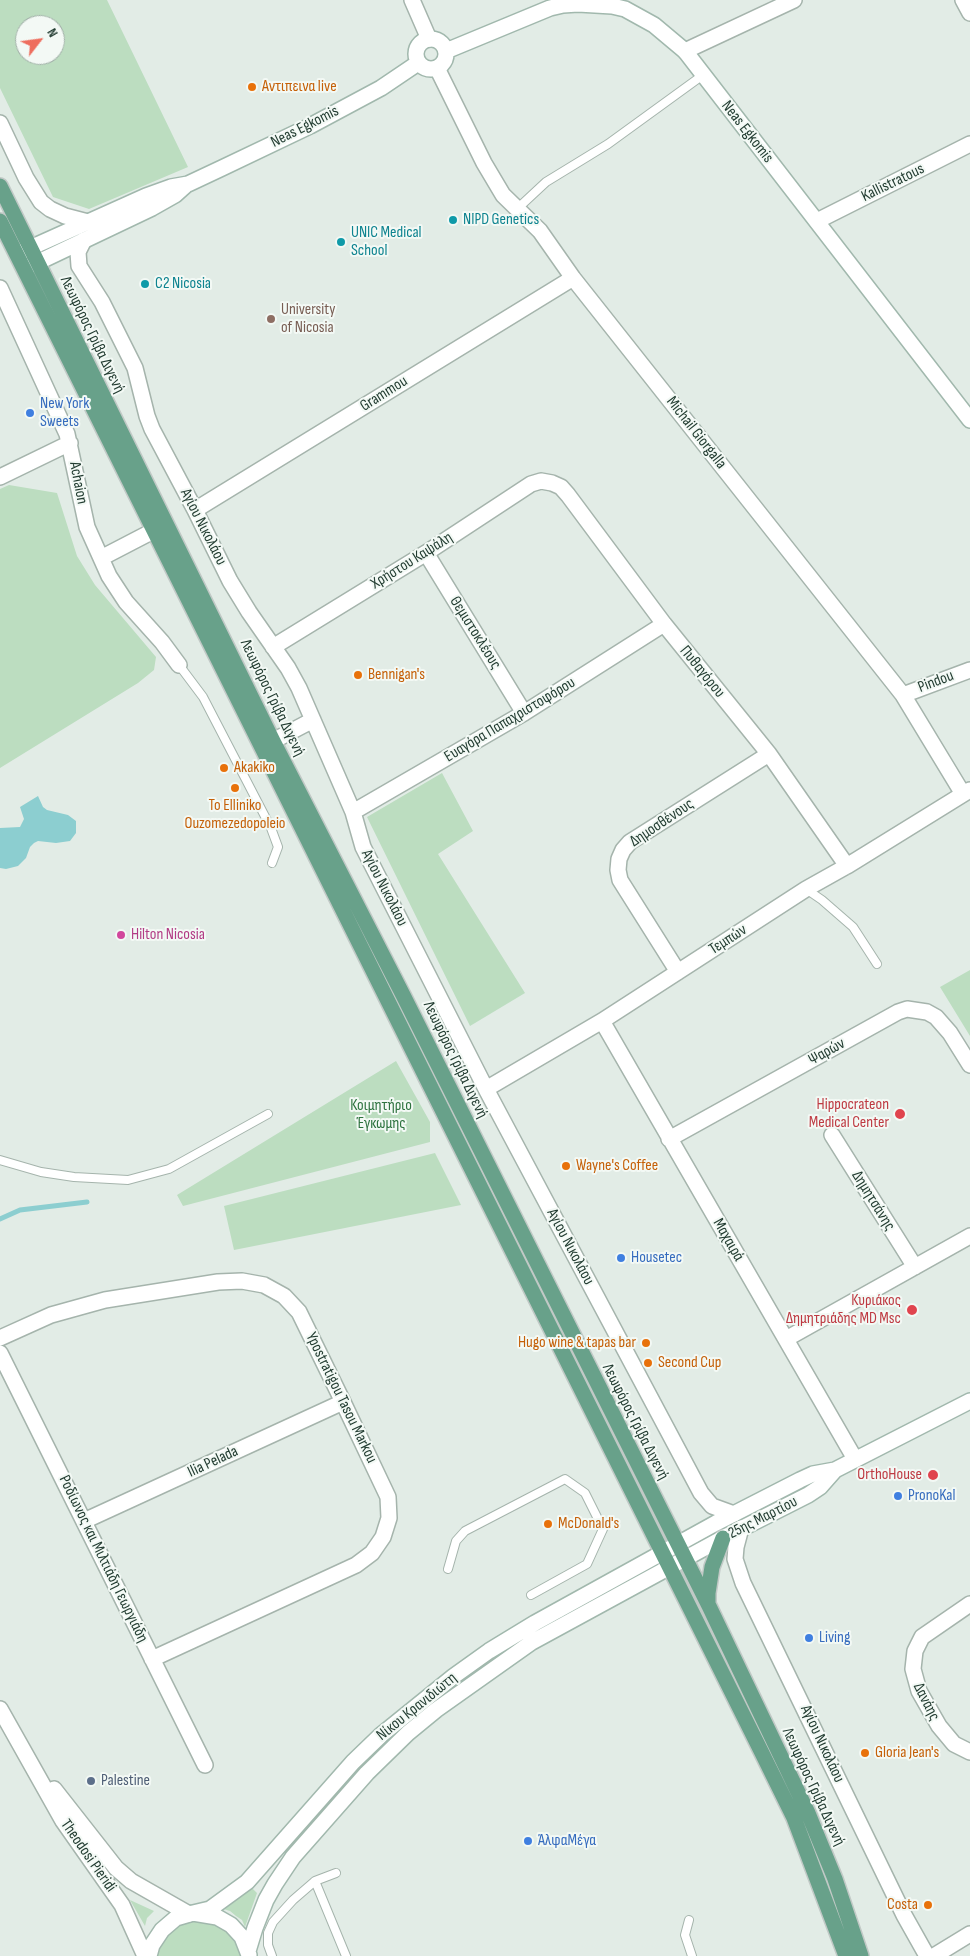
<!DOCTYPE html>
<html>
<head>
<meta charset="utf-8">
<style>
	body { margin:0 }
	#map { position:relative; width:970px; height:1956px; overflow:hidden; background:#e2ece6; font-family:"Sofia Sans Condensed",sans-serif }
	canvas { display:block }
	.north { position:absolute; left:15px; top:15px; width:50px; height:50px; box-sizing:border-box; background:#f3f9f5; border:1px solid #a0aea7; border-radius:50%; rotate:60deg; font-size:14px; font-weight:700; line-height:20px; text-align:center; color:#233d32 }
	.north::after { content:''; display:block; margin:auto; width:18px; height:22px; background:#ee6e5e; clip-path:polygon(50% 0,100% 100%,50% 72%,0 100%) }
</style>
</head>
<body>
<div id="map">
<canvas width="970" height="1956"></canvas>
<div class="north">N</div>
</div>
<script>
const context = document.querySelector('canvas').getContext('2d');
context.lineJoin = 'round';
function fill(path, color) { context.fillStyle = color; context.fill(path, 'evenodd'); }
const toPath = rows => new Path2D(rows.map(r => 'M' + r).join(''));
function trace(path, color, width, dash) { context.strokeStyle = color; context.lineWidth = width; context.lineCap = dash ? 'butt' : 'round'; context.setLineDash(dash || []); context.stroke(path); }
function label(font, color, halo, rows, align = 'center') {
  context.font = font + ' "Sofia Sans Condensed",sans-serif'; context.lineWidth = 4; context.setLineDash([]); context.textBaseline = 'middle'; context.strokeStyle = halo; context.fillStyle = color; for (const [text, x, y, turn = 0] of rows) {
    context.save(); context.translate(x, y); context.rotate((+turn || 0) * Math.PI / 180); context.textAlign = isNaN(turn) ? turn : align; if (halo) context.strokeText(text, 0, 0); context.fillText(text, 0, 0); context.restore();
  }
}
fill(toPath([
	[0,0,107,0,188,167,89,209,53,197,0,88],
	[25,25,55,25,55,55,25,55],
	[9,485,57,493,77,556,95,585,156,657,154,670,138,683,0,768,0,489],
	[442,773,473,831,438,854,525,993,470,1026,367,817],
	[970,970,970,1036,940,987],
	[396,1061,430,1122,430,1142,183,1206,177,1195],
	[435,1153,461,1205,234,1250,224,1206],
	[251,1887,257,1893,245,1927,242,1920,236,1916,230,1911,220,1908],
	[130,1900,154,1911,147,1918,145,1926],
	[205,1920,221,1926,234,1938,241,1956,156,1956,161,1941,173,1928,188,1921]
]), '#bcddc0');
fill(toPath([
	[38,796,43,807,47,810,68,815,76,821,76,833,70,841,56,843,38,841,34,843,30,847,26,858,18,866,6,869,0,868,0,828,20,827,24,819,20,807]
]), '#8cced0');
trace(toPath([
	[0,1219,20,1210,87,1202]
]), '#8cced0', 5);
const lane = toPath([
	[517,209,546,182,608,144,703,75],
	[179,665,203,697,271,828,278,847,272,863],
	[806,889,822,900,853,927,877,964],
	[0,1160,41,1172,74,1177,128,1180,169,1169,268,1114],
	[448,1569,456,1541,465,1531,565,1479,585,1493,603,1529,587,1564,531,1595],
	[315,1881,346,1956],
	[689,1920,685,1935,692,1956],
	[272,1956,268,1945,268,1933,273,1922,293,1900,315,1881,336,1873]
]);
const street = toPath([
	[412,0,429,39],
	[963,0,970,13],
	[685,51,794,0],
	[437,68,484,163,503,195,540,231,573,278,903,695,963,794],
	[0,123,26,178,41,202,50,209,65,216,88,222],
	[817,221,970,144],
	[84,240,78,252,79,266,102,302,135,368,147,416,152,429,195,510,230,581,249,612,288,668,299,688,353,812,363,847,486,1089,701,1493,712,1506,734,1514],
	[0,288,67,434,87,527,109,576,126,602,162,642,179,665],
	[0,477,70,443],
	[195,510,573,278],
	[426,553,524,713],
	[101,558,153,531],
	[273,647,426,553,531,484,541,481,552,483,561,487,568,495,664,624,769,754,847,866],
	[903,695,970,670],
	[273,741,313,720],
	[353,812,524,713,664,624],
	[678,972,620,880,618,870,619,859,623,850,630,842,769,754],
	[602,1021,855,1459],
	[486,1089,602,1021,806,889,847,866,970,790],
	[832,1135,915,1267],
	[669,1139,898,1012,907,1009,927,1012,936,1017,950,1033,970,1065],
	[0,1338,51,1315,105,1300,218,1282,242,1281,264,1285,284,1296,299,1312,343,1402,388,1497,389,1518,383,1537,372,1553,356,1565,152,1659],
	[786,1339,970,1236],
	[0,1353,205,1765],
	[84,1521,343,1402],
	[741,1528,736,1547,735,1559,743,1583,904,1915,927,1956],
	[970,1604,922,1637,915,1651,913,1669,919,1691,939,1726,954,1744,970,1752],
	[0,1709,63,1821,122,1905,145,1956],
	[54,1789,116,1868,131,1881,189,1914],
	[934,1956,970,1934]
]);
const secondary = toPath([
	'416 54a15 15 0 1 1 30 0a15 15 0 1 1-30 0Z',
	[446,51,550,8,563,5,578,4,612,6,625,9,654,25,685,51,970,420],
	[19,253,146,196,171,187,188,184,222,168,310,126,381,88,418,63],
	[26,268,152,208,175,195,185,186],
	[193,1913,210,1909,247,1882,353,1762,381,1735,454,1676,489,1651,535,1623,716,1523,800,1480,813,1474,835,1470,970,1401],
	[248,1951,255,1928,266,1900,275,1884,293,1857,367,1773,408,1733,436,1710,532,1642,723,1538,808,1495,820,1487,835,1470],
	[149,1956,152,1945,162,1930,176,1918,193,1913,217,1917,231,1925,242,1937,249,1955]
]);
const primary = toPath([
	[0,186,273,741,403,995,709,1606,808,1813,835,1879,861,1956],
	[0,221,761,1751,794,1818,846,1956],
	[708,1604,708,1593,712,1567,723,1538]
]);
trace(lane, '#a5b4ac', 10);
trace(street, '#a5b4ac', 18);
trace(secondary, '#a1b8ad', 18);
trace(primary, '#c1c9c6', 18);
trace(lane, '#fff', 8);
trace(street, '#fff', 15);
trace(secondary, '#fff', 15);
trace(primary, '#68a18a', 15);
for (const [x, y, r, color] of [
	[252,87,5,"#e8710a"],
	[453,220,5,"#0f9aa8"],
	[341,242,5,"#0f9aa8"],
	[145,284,5,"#0f9aa8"],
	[271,319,5,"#8d6e63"],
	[30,413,5,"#3f7fe0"],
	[358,675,5,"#e8710a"],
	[224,768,5,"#e8710a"],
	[235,788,5,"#e8710a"],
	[121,935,5,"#d1479c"],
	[900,1114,6,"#e0444e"],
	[566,1166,5,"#e8710a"],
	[621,1258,5,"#3f7fe0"],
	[912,1310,6,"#e0444e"],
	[646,1343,5,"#e8710a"],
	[648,1363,5,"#e8710a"],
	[933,1475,6,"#e0444e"],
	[898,1496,5,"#3f7fe0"],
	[548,1524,5,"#e8710a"],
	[809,1638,5,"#3f7fe0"],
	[865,1753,5,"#e8710a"],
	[91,1781,5,"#5c6f8a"],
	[528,1841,5,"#3f7fe0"],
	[928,1905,5,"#e8710a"]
]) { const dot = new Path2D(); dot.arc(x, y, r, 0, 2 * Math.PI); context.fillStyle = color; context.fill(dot); trace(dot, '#f3f9f5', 2); }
label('16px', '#c56008', '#f3f9f5', [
	["Αντιπεινα live",262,87],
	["Bennigan's",368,675],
	["Akakiko",234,768],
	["To Elliniko",235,806,"center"],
	["Ouzomezedopoleio",235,824,"center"],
	["Wayne's Coffee",576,1166],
	["Hugo wine & tapas bar",636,1343,"right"],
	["Second Cup",658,1363],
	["McDonald's",558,1524],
	["Gloria Jean's",875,1753],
	["Costa",918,1905,"right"]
], 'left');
label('16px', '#233d32', '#f3f9f5', [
	["Neas Egkomis",305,127,-27],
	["Neas Egkomis",747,132,52],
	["Kallistratous",893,183,-26],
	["Λεωφόρος Γρίβα Διγενή",92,335,64],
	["Grammou",384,394,-32],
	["Michail Giorgalla",696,433,52],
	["Achaion",78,483,79],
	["Αγίου Νικολάου",203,527,63],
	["Χρήστου Καψάλη",412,561,-32],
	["Θεμιστοκλέους",475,633,58],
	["Πυθαγόρου",702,672,51],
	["Pindou",936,682,-21],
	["Λεωφόρος Γρίβα Διγενή",272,698,64],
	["Ευαγόρα Παπαχριστοφόρου",510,720,-31],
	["Δημοσθένους",662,823,-34],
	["Αγίου Νικολάου",384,888,63],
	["Τεμπών",728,940,-33],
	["Ψαρών",827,1052,-29],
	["Λεωφόρος Γρίβα Διγενή",455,1060,64],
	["Δημητσάνης",873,1201,58],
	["Μαχαιρά",728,1240,60],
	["Αγίου Νικολάου",570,1247,62],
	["Ypostratigou Tasou Markou",341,1398,64],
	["Λεωφόρος Γρίβα Διγενή",635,1422,63],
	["Ilia Pelada",213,1462,-25],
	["25ης Μαρτίου",763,1518,-27],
	["Ροδίωνος και Μιλτιάδη Γεωργιάδη",103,1559,64],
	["Δανάης",926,1702,63],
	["Νίκου Κρανιδιώτη",417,1707,-39],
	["Αγίου Νικολάου",822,1744,65],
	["Λεωφόρος Γρίβα Διγενή",813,1787,65],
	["Theodosi Pieridi",88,1856,55]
]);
label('16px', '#0d838f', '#f3f9f5', [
	["NIPD Genetics",463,220],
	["UNIC Medical",351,233],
	["School",351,251],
	["C2 Nicosia",155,284]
], 'left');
label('16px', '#785e54', '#f3f9f5', [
	["University",281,310],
	["of Nicosia",281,328]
], 'left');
label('16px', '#366cbe', '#f3f9f5', [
	["New York",40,404],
	["Sweets",40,422],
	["Housetec",631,1258],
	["PronoKal",908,1496],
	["Living",819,1638],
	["ΆλφαΜέγα",538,1841]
], 'left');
label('16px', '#b23c85', '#f3f9f5', [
	["Hilton Nicosia",131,935]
], 'left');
label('16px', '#be3a42', '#f3f9f5', [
	["Hippocrateon",889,1105],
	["Medical Center",889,1123],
	["Κυριάκος",901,1301],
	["Δημητριάδης MD Msc",901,1319],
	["OrthoHouse",922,1475]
], 'right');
label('16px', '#2e733f', '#f3f9f5', [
	["Κοιμητήριο",381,1106],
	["Έγκωμης",381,1124]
]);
label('16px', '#4e5e75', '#f3f9f5', [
	["Palestine",101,1781]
], 'left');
</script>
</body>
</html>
